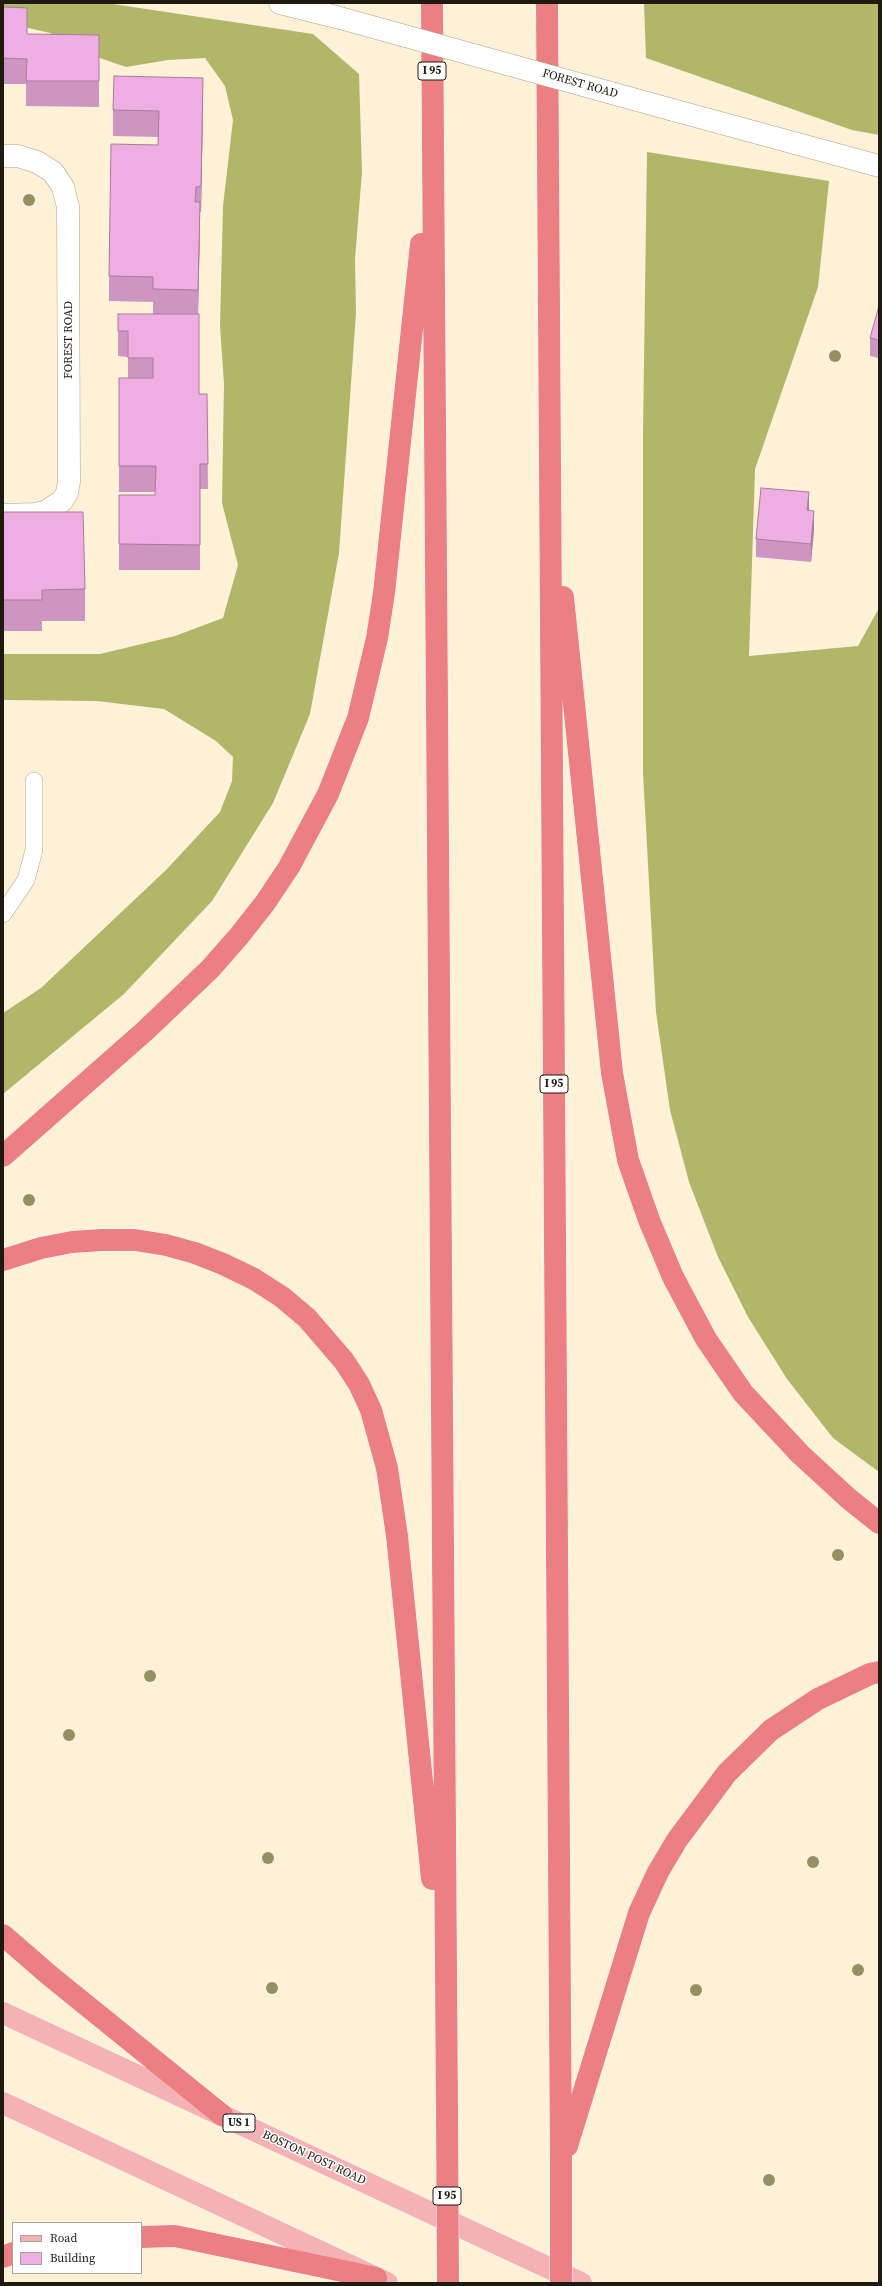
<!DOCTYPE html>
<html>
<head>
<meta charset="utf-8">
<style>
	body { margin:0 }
	#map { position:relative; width:882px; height:2286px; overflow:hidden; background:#fdf1d7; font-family:"Source Serif 4",serif }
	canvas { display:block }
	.frame { position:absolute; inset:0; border:4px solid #1e1a10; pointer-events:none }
	.legend { position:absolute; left:12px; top:2222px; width:130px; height:52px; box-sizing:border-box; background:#fff; border:1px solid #a5a39f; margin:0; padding:5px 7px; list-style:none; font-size:12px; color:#1e1a10 }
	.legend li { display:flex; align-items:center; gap:8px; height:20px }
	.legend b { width:20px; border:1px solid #a5a39f }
</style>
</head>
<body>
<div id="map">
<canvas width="882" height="2286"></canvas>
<div class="frame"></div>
<ul class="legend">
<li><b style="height:5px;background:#f4b2b5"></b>Road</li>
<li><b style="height:11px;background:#eeaee1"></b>Building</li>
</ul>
</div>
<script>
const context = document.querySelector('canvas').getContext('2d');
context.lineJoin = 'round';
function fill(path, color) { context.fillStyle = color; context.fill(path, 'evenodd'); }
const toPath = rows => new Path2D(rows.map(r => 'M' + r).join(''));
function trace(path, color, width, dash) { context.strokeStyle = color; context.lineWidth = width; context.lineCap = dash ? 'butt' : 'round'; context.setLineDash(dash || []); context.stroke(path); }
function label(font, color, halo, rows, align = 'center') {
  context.font = font + ' "Source Serif 4",serif'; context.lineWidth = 3; context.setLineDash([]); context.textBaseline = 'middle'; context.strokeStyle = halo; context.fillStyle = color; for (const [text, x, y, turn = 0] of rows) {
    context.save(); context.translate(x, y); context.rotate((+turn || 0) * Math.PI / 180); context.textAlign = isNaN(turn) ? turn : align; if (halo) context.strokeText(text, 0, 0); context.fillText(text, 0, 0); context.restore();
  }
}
fill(toPath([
	[3,3,106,3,313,34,359,74,362,172,355,259,356,313,339,553,310,714,273,803,212,901,124,994,3,1094,3,1013,41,988,166,870,220,812,232,781,233,757,216,741,164,709,97,701,3,700,3,654,100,654,175,636,223,618,238,565,222,503,224,384,220,326,223,206,233,120,225,86,205,58,168,60,126,67,94,56,50,33,3,22],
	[644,3,879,3,879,135,852,130,646,58],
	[647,152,829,181,818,287,755,469,749,656,858,646,879,608,879,1472,833,1438,787,1379,748,1317,718,1257,689,1182,670,1110,656,1012,643,772,643,433]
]), '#b1b669');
const lane = toPath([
	[3,914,26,880,34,850,34,781]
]);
const street = toPath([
	[3,156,18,156,37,162,53,172,63,187,68,207,69,482,67,493,62,501,45,512,35,514,3,515]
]);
const secondary = toPath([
	[280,3,340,18],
	[673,110,879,166]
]);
const primary = toPath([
	[3,2013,581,2283],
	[3,2103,387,2283]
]);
const highway = toPath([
	[432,3,447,2110],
	[547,3,561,2165],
	[563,597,612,1073,628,1160,649,1220,673,1277,706,1339,743,1393,800,1454,849,1499,879,1523],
	[3,1156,146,1030,210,969,239,936,265,903,289,867,328,794,358,718,377,638,384,593,421,244],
	[3,1260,41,1248,72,1242,102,1240,135,1240,166,1245,195,1253,223,1264,254,1279,282,1297,307,1318,344,1361,359,1384,371,1410,387,1468,397,1536,432,1879],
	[3,1935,49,1975,222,2115],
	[567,2146,639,1913,658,1872,677,1840,727,1773,771,1730,818,1699,870,1674,879,1672],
	[141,2237,175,2236,376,2278],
	[3,2257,13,2253]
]);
trace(lane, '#aba088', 18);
trace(street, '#aba088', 23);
trace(secondary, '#aba088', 23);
trace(primary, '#fff', 23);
trace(highway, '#fff', 23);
trace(lane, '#fff', 17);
trace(street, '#fff', 22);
trace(secondary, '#fff', 22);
trace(primary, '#f4b2b5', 22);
trace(highway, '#ec7f83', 22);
const secondaryBridge = toPath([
	[340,18,673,110]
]);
const highwayBridge = toPath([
	[447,2110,448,2283],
	[561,2165,561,2283]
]);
trace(secondaryBridge, '#aba088', 23, []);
trace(highwayBridge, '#fff', 23, []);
trace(secondaryBridge, '#fff', 22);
trace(highwayBridge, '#ec7f83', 22);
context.fillStyle = '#949061';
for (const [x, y] of [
	[29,200],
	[835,356],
	[29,1200],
	[838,1555],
	[150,1676],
	[69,1735],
	[268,1858],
	[813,1862],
	[858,1970],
	[272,1988],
	[696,1990],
	[769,2180]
]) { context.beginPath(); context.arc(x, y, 6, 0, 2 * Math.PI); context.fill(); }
fill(toPath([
	[3,7,27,34,99,35,99,107,26,106,26,84,3,84],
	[203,103,201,212,200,212,198,314,199,394,207,394,208,489,200,489,200,570,119,570,119,495,155,495,155,492,119,492,119,378,128,378,128,357,118,356,118,314,153,314,153,302,109,301,109,276,158,145,159,137,113,136,113,110],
	[879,306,879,358,870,356,870,338],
	[809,511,814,529,811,562,756,557,756,539],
	[3,512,85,589,85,621,42,621,42,631,3,631]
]), '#cd96c2');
fill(toPath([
	[203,78,203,103,201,212,201,186],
	[200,202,200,228,198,316,198,290],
	[809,492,809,510,807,528,807,510],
	[814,511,814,529,811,562,811,544]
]), '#a77a9e');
const building = toPath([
	[3,7,27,8,27,34,99,35,99,81,26,81,27,59,3,58,3,7],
	[114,76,203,78,201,186,196,187,195,202,200,202,198,290,153,289,153,277,109,276,111,144,158,145,159,111,113,110,114,76],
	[879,306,879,340,870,338,879,306],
	[118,314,199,314,199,394,207,394,208,464,200,464,200,545,119,544,119,495,155,495,156,466,119,466,119,378,153,378,153,358,128,358,128,331,118,331,118,314],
	[761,488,809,492,807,510,814,511,811,544,756,539,761,488],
	[3,512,83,512,85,589,42,590,42,600,3,600,3,512]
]);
fill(building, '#eeaee1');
trace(building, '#a77a9e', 1);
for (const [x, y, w] of [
	[432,71,28],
	[554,1084,28],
	[239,2123,32],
	[447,2196,28]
]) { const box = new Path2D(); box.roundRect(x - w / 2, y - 9, w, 18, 3); context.fillStyle = '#fff'; context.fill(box); trace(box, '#1e1a10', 1); }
label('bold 11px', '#1e1a10', null, [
	["I 95",432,71],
	["I 95",554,1084],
	["US 1",239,2123],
	["I 95",447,2196]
]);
label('12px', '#1e1a10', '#fff', [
	["FOREST ROAD",580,84,16],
	["FOREST ROAD",69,340,-90],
	["BOSTON POST ROAD",314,2158,25]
]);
</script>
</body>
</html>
